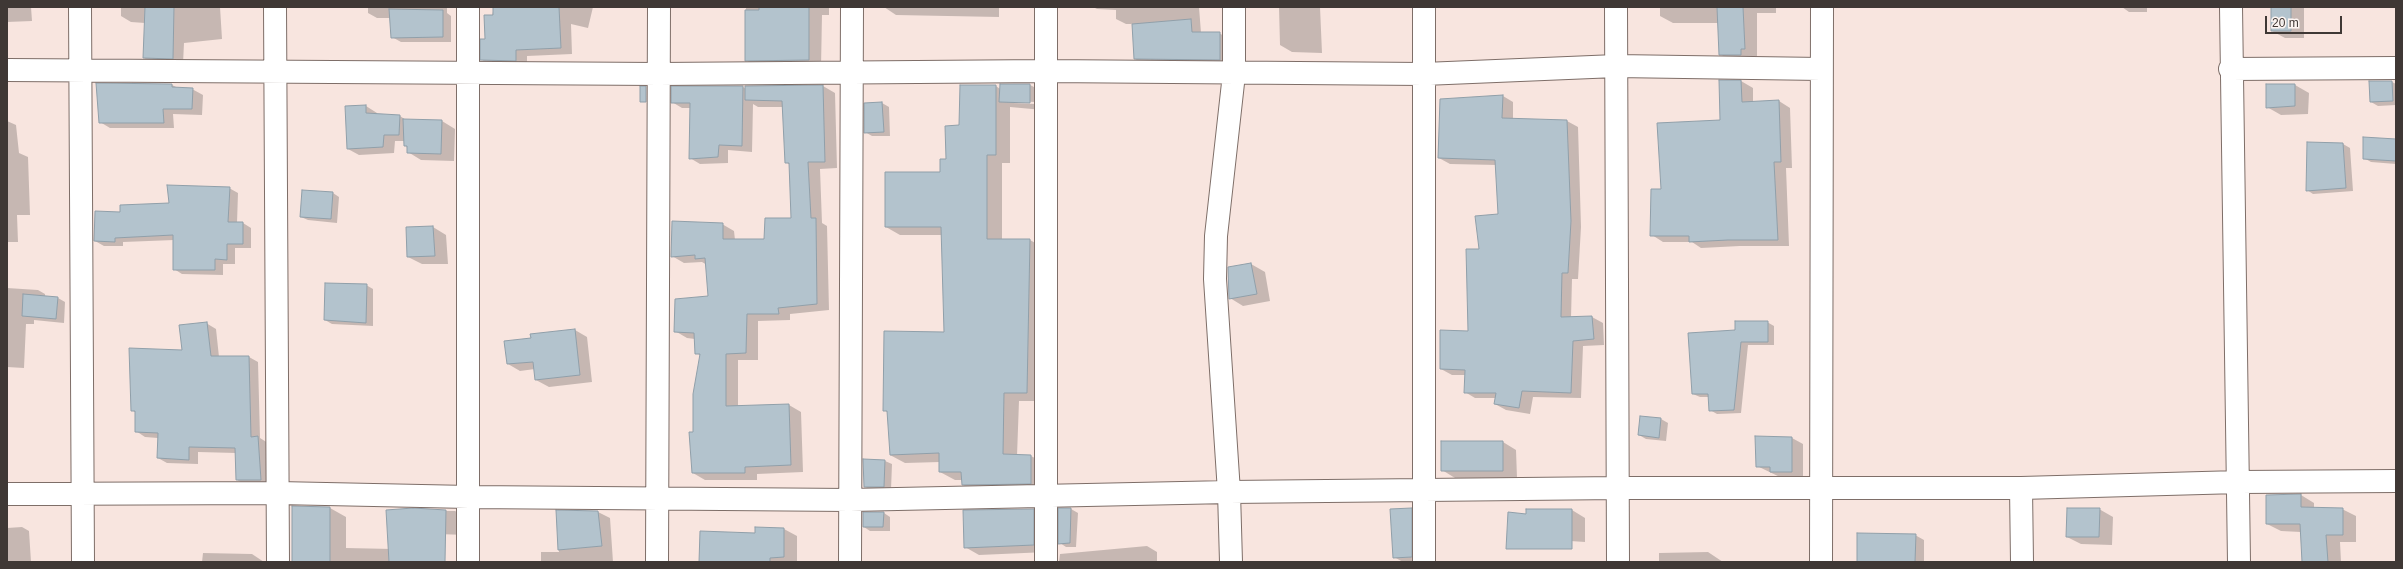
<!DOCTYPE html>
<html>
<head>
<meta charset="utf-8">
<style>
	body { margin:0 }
	#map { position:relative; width:2403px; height:569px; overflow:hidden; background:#f8e5df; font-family:Helvetica,sans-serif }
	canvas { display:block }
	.frame { position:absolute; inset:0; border:8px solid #3f3835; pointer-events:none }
	.scale { position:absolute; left:2265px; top:16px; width:77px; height:18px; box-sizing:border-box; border:2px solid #3f3835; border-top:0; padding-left:5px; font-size:12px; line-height:14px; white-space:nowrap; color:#3f3835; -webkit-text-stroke:3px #fdf5f2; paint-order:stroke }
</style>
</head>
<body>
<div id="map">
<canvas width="2403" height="569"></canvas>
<div class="frame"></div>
<div class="scale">20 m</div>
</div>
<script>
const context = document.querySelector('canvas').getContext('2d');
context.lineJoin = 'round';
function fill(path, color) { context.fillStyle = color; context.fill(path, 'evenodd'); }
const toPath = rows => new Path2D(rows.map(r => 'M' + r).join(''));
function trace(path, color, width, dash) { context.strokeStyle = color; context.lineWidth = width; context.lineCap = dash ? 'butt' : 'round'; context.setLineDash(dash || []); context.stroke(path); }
fill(toPath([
	[7,7,31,7,32,21,7,22],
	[121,7,220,7,222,39,184,43,183,64,155,64,144,58,145,23,131,22,121,16],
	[368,7,447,7,447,13,451,16,451,42,401,42,392,37,391,18,377,18,368,13],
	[494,7,593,7,588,28,571,24,572,54,527,56,527,67,493,66,482,60],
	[746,7,829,7,829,15,822,15,821,67,759,68,746,60],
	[884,7,999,7,999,17,896,15],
	[1093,7,1199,7,1201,33,1219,33,1229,39,1229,65,1144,64,1135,59,1133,24,1126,24,1116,19,1116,10,1097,9],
	[1279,7,1320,7,1322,53,1292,52,1280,45],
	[1660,7,1776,7,1776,13,1757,13,1757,56,1753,56,1753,62,1733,62,1720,54,1718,23,1673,23,1660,16],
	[2122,7,2147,7,2147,12,2129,12],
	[2272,7,2304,7,2304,38,2285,38,2272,31],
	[1741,81,1753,88,1753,103,1779,101,1790,108,1792,168,1786,168,1789,246,1740,246,1701,248,1692,242,1663,242,1652,235,1662,190,1721,121],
	[2392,82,2396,84,2396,105,2378,106,2371,102],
	[172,85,178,88,192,89,203,95,202,115,173,114,174,128,110,128,100,122],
	[1030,85,1044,92,1043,110,1010,107,1010,163,1002,163,1002,240,1030,240,1044,248,1042,401,1019,401,1017,456,1031,456,1046,464,1046,492,978,493,963,485,963,480,955,480,940,472,940,462,905,463,890,455,889,413,884,410,945,333,942,235,900,235,886,227,941,173,960,126,996,86,1000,89],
	[1013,101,1035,102,1035,104,1013,103],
	[2267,85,2295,85,2309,93,2308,114,2281,115,2267,107],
	[823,86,835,93,837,168,820,169,822,223,827,226,829,310,790,314,790,320,758,321,758,360,738,360,738,406,789,405,801,412,803,472,757,474,757,480,705,480,693,473,700,355,696,353,695,339,687,338,675,331,709,297,707,265,702,262,684,263,672,256,722,224,734,231,735,240,765,240,792,219,790,165,786,162,784,107,758,107,753,104,752,152,728,150,728,163,700,164,690,158,691,108,682,108,672,102,743,87,746,89],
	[1503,96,1513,102,1513,119,1567,121,1578,127,1581,227,1578,279,1572,279,1571,318,1592,317,1603,323,1604,345,1583,346,1581,398,1533,397,1530,414,1506,410,1495,404,1496,398,1475,398,1465,392,1465,375,1452,375,1441,369,1469,332,1480,250,1499,215,1497,165,1450,164,1439,158],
	[882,103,889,107,890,136,872,136,865,132],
	[366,106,377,113,377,115,400,116,406,120,442,121,455,129,454,161,421,160,408,152,405,141,395,141,394,153,359,155,348,149],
	[7,121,16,125,19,153,28,157,30,215,17,215,18,242,7,242],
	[2396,140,2396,164,2371,162,2364,158],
	[2343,144,2350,148,2353,191,2313,194,2307,190],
	[229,188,238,193,237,223,243,223,251,228,251,248,235,248,235,264,223,264,223,275,182,274,174,269,174,240,123,242,123,246,104,246,95,241,121,213,170,204],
	[333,193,339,197,337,223,308,220,301,217],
	[433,227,446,235,448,264,422,264,408,257],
	[1251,264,1265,272,1270,301,1243,306,1230,298,1229,268],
	[366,285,373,289,373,326,332,324,325,320],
	[7,288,38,290,45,294,45,297,58,298,65,302,64,323,34,320,34,324,26,324,24,368,7,367],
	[1767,322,1774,326,1774,345,1748,345,1741,413,1717,414,1710,410,1709,397,1700,397,1693,394,1736,331],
	[206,323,216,329,219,357,249,357,258,362,260,438,268,443,270,485,246,485,237,480,236,453,198,452,198,464,167,463,158,458,158,438,145,437,136,431,136,413,132,410],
	[575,330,587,337,592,382,549,387,536,380,535,369,520,371,508,364,532,338],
	[1641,417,1661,419,1668,423,1666,441,1646,439,1639,435],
	[1792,438,1803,444,1803,478,1782,478,1757,466],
	[1503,442,1516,450,1517,478,1455,478,1442,470],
	[885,461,892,464,891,490,872,490,865,487],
	[2301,495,2314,503,2314,508,2342,509,2356,516,2356,542,2340,542,2341,562,2303,562,2301,532,2281,531,2267,524],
	[330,508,346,517,346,548,393,549,409,562,293,562],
	[1071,509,1078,513,1076,547,1066,547,1060,543],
	[1411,509,1425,517,1425,562,1403,562,1394,557],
	[2099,509,2113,517,2112,545,2081,544,2067,537],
	[1033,510,1047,517,1047,552,979,555,965,547],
	[1572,510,1585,518,1585,542,1541,539],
	[387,511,455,511,467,518,467,535,437,534],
	[557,511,598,512,610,518,613,562,541,562,541,552,559,552],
	[884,513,890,517,890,531,870,531,864,527],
	[22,527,29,531,31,562,7,562,7,528],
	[784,529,797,536,797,562,699,562,756,534],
	[1915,535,1924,540,1924,562,1858,562],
	[1147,546,1157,552,1157,562,1059,562,1060,554],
	[1708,552,1723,562,1659,562,1659,553],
	[203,553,252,554,264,562,202,562]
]), '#0003');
const building = toPath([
	[145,7,174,7,173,59,143,58,145,7],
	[493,7,559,7,561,48,516,50,516,61,480,60,480,39,485,39,484,15,493,15,493,7],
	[759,7,809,7,809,60,745,61,745,10,759,10,759,7],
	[1717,7,1743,7,1745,49,1741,49,1741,55,1719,55,1717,7],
	[2271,7,2291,7,2291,31,2271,31,2271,7],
	[389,9,443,10,443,37,391,38,389,9],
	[1191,19,1192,32,1220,32,1220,60,1134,59,1132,24,1191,19],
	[1719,80,1741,80,1742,102,1779,100,1781,162,1774,162,1778,240,1728,240,1689,242,1689,236,1650,236,1651,189,1661,189,1657,123,1720,120,1719,80],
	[2369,81,2392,81,2393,101,2370,102,2369,81],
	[96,83,172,84,172,87,193,88,192,109,163,109,164,123,99,123,96,83],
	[1000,84,1030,84,1030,103,999,102,1000,84],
	[2266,84,2295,84,2295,106,2266,108,2266,84],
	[823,85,825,162,808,162,811,218,816,218,817,304,778,308,779,314,747,314,746,353,726,354,726,406,789,404,791,465,745,467,745,473,692,473,689,432,693,432,693,394,700,354,695,354,694,333,674,332,675,299,708,296,705,258,695,259,695,255,671,257,672,221,723,223,723,239,764,239,765,218,791,218,789,163,785,163,782,101,745,100,745,86,823,85],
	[960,85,996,85,996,155,987,155,987,239,1030,239,1027,393,1004,393,1003,454,1031,455,1031,484,962,485,961,472,939,472,939,453,890,455,887,411,883,411,884,331,944,332,941,227,885,227,885,172,940,172,940,159,946,159,945,126,959,125,960,85],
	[640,86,646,86,646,102,640,102,640,86],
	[671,86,743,86,742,146,719,145,718,157,689,159,690,103,671,103,671,86],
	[1503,95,1502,118,1567,120,1571,221,1568,273,1562,273,1561,317,1592,316,1594,339,1573,341,1571,393,1522,391,1519,408,1494,404,1496,393,1464,393,1465,370,1440,369,1440,330,1468,331,1466,249,1479,249,1475,216,1498,214,1495,160,1438,158,1440,99,1503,95],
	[882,102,884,132,864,133,864,103,882,102],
	[366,105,366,113,400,115,399,135,384,135,383,147,347,149,345,106,366,105],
	[403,119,442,120,441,154,407,153,407,146,404,146,403,119],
	[2363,137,2396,139,2396,161,2363,159,2363,137],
	[2307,142,2343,143,2346,188,2306,191,2307,142],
	[167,185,230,187,228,222,243,222,243,244,227,244,227,260,215,259,215,270,173,270,173,235,115,238,115,242,94,241,95,211,120,212,120,205,169,203,167,185],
	[302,190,333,192,331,219,300,217,302,190],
	[433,226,435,256,407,257,406,227,433,226],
	[1251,263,1257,294,1229,299,1228,267,1251,263],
	[325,283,367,284,366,323,324,320,325,283],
	[23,294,58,297,56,319,22,316,23,294],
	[1735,321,1768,321,1768,342,1741,342,1734,410,1709,411,1708,394,1692,394,1688,333,1735,330,1735,321],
	[207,322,211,356,249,356,251,437,258,436,261,480,236,480,235,448,189,447,189,460,157,458,158,433,135,432,135,411,131,411,129,348,182,350,179,325,207,322],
	[575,329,580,375,535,380,533,362,507,364,504,341,531,338,530,334,575,329],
	[1640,416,1661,418,1659,438,1638,435,1640,416],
	[1755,436,1792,437,1792,472,1770,472,1770,467,1756,467,1755,436],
	[1441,441,1503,441,1503,471,1441,471,1441,441],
	[863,459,885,460,884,487,864,487,863,459],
	[2301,494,2301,507,2343,508,2343,535,2326,535,2328,562,2302,562,2300,524,2266,524,2266,495,2301,494],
	[292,506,330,507,330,562,292,562,292,506],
	[413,508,446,510,445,562,389,562,386,510,413,508],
	[1058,508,1071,508,1070,543,1058,544,1058,508],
	[1412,508,1412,557,1393,558,1390,509,1412,508],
	[2067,508,2100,508,2099,537,2066,537,2067,508],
	[1034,509,1034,545,964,548,963,510,1034,509],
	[1526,509,1572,509,1572,549,1506,549,1508,512,1526,514,1526,509],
	[556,510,598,511,602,546,558,550,556,510],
	[863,512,884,512,883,527,863,527,863,512],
	[755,527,784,528,784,557,770,558,770,562,699,562,700,531,755,533,755,527],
	[1857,533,1916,534,1915,562,1857,562,1857,533]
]);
fill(building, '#b3c3cd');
trace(building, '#909fa9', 1);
const minor = toPath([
	[80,7,83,562],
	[275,7,278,562],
	[468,7,468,562],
	[1046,7,1046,562],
	[1424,7,1424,562],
	[1616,7,1618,562],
	[2231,7,2239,562],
	[2230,69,2396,68],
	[7,70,659,74,1046,71,1424,74,1616,66,1821,69],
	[2021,488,2022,562],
	[7,494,278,493,469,497,850,500,1229,492,1619,488,2021,488,2239,482,2396,481],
	[657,562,659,7],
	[850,562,852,7],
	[1231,562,1229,492,1215,279,1216,236,1234,74,1234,7],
	[1821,562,1822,7]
]);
trace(minor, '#7e6e68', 24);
trace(minor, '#fff', 22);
</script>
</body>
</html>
